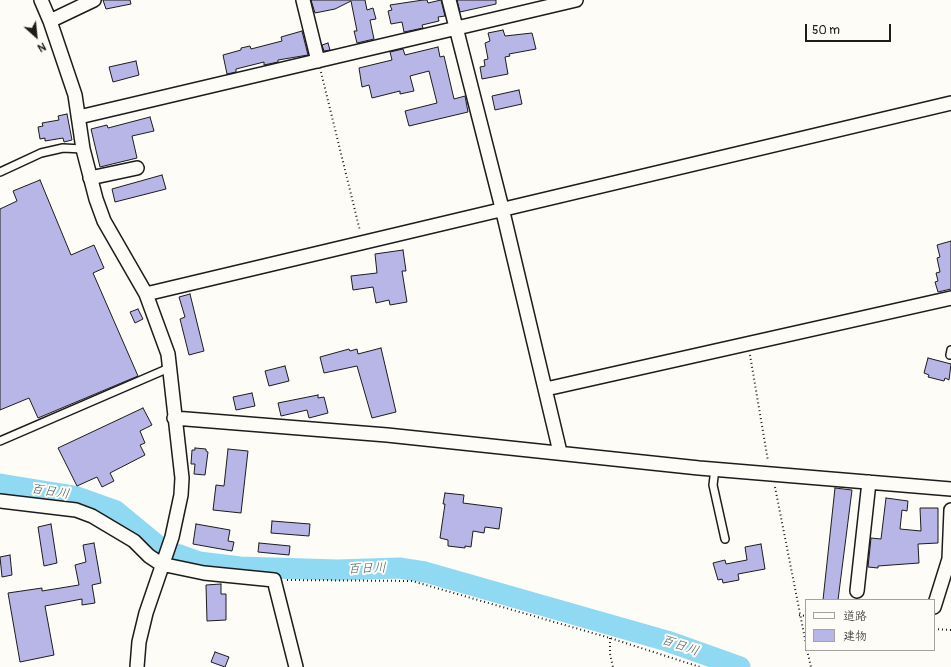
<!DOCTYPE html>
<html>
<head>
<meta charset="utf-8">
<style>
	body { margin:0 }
	#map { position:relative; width:951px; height:667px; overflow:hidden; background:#fdfcf7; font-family:Pangolin,"Klee One",sans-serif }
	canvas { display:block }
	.legend { position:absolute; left:805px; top:599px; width:130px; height:52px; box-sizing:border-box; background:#fdfcf7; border:1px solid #a3a29f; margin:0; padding:5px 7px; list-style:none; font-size:12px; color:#1c1c1c }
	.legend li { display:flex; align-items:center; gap:8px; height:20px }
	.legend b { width:20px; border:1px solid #a3a29f }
	.north { position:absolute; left:16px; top:16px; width:40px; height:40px; -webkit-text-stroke:3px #fdfcf7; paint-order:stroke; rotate:153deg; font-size:11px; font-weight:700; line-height:16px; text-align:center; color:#1c1c1c }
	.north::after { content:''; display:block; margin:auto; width:14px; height:18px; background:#1c1c1c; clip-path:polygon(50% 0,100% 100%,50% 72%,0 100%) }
	.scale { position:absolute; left:805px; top:24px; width:86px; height:18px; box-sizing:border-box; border:2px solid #1c1c1c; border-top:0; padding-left:5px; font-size:12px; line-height:14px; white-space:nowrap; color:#1c1c1c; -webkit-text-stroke:3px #fdfcf7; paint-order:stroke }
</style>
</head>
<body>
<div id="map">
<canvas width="951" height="667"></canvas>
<ul class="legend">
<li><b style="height:5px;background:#fdfcf7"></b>道路</li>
<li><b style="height:11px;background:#b8b5e7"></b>建物</li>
</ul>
<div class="north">N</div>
<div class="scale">50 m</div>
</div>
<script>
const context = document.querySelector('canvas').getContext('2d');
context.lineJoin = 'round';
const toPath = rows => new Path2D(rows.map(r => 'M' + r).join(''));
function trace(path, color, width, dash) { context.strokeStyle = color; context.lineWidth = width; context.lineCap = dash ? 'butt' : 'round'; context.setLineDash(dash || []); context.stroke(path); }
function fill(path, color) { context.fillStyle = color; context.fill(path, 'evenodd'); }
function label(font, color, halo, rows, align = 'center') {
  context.font = font + ' Pangolin,"Klee One",sans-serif'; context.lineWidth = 4; context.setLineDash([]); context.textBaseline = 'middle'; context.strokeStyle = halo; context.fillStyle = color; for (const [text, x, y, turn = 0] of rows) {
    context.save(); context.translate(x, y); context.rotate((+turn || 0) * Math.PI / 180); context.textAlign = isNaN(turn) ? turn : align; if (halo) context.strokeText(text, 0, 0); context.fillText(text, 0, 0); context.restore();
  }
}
trace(toPath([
	[0,484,74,496,116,511,162,549,199,562,240,567,338,570,399,568,425,572,667,641,740,667]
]), '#90d9f2', 21);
const building = toPath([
	[103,0,130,0,131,4,106,9,103,0],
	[311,0,365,0,367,10,373,8,376,19,370,20,374,39,357,43,354,31,357,31,351,1,335,9,315,13,311,0],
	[423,0,427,0,428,3,441,0,445,16,438,17,439,21,422,25,423,28,404,32,402,22,391,24,388,11,392,10,390,5,423,0],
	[457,0,496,0,496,4,460,12,457,0],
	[503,30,505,36,532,33,536,49,509,54,510,56,505,57,508,74,482,79,480,67,485,66,484,60,488,59,485,43,490,41,488,33,503,30],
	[302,31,308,55,278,60,278,62,264,65,264,62,236,69,236,72,227,74,223,55,241,50,241,48,250,46,251,49,282,41,281,37,302,31],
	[328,43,330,50,324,51,322,45,328,43],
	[438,47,440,57,444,56,454,99,465,96,468,112,409,126,405,111,437,103,429,71,410,76,414,91,400,94,400,91,372,98,369,85,362,87,359,68,392,60,390,52,403,49,405,55,438,47],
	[136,61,139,75,113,82,109,67,136,61],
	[519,90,522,104,495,110,492,96,519,90],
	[67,114,72,140,64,142,63,138,45,141,45,138,40,139,38,127,43,126,42,123,59,120,58,116,67,114],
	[150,117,154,131,132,136,137,158,100,167,91,129,107,125,108,128,150,117],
	[162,175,166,189,115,202,112,189,162,175],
	[40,180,71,255,94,245,104,268,93,273,138,376,38,418,29,398,0,410,0,209,17,201,13,191,40,180],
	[951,241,951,289,938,292,935,282,938,281,936,273,940,272,937,258,940,257,937,245,951,241],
	[403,250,406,271,402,271,407,302,390,305,389,300,376,303,373,287,353,290,351,276,377,273,375,254,403,250],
	[190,294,204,351,189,355,180,319,185,317,179,297,190,294],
	[138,309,143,319,135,323,130,312,138,309],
	[381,348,396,412,372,418,357,366,324,373,320,357,349,349,350,351,357,349,358,354,381,348],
	[928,358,951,364,949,380,945,378,944,381,928,377,929,375,924,373,928,358],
	[285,366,289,381,269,386,265,371,285,366],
	[252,393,255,406,236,410,233,397,252,393],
	[318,395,318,398,324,397,328,413,309,418,307,410,281,416,278,403,318,395],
	[143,408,152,425,140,431,145,443,140,445,145,455,110,473,114,481,102,487,97,477,77,486,58,448,143,408],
	[195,448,206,449,206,451,208,452,205,475,194,474,195,464,191,464,192,450,195,450,195,448],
	[228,449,248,451,241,513,213,510,216,485,224,486,228,449],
	[835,488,852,490,838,600,823,600,835,488],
	[445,493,464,495,463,503,502,508,499,529,485,527,484,533,473,531,471,547,465,546,465,548,448,546,448,540,440,538,445,504,443,504,445,493],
	[886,498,908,501,907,511,902,510,900,529,921,531,920,508,938,508,938,543,918,544,919,563,878,566,878,568,868,567,871,538,881,539,886,498],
	[272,521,310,524,309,536,271,533,272,521],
	[51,524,57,563,44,566,38,527,51,524],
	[196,524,230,530,228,541,234,542,232,551,193,544,196,524],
	[94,543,101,583,92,585,95,603,82,605,82,599,45,606,54,655,20,662,8,593,42,588,42,591,79,585,75,565,86,562,83,545,94,543],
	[259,543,290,546,289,555,258,552,259,543],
	[761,544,765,569,738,574,739,580,723,583,722,579,718,580,713,563,725,560,726,564,747,560,745,547,761,544],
	[10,555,12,575,2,577,0,557,10,555],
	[221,584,221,594,226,594,226,620,207,621,206,585,221,584],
	[215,652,229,657,225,667,211,662,215,652]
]);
fill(building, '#b8b5e7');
trace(building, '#1c1c1c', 1);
const lane = toPath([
	[0,172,41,153,63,148,83,149],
	[950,355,951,350],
	[0,441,169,368],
	[715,469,713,485,725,539]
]);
const street = toPath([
	[41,0,50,21,75,95,83,149,96,199,104,221,146,294,168,354,182,478,181,495,172,537,146,613,139,642,137,667],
	[303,0,318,61],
	[449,0,502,208,560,452],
	[50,21,94,0],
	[79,117,576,0],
	[90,178,137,168],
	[146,294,951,103],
	[546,389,951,298],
	[174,418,387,435,699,468,951,489],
	[0,501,76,510,92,516,134,541,149,556,161,564,204,573,274,580,296,667],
	[857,591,869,482],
	[934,607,949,559,951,510]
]);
trace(lane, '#1c1c1c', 10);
trace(street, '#1c1c1c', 16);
trace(toPath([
	[321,72,360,231],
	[750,355,768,461],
	[775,487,806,644],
	[287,580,412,581,610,638,700,667],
	[799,615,806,616],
	[934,629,951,630],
	[610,638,610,654,613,667],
	[807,650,811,667]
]), '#1c1c1c', 2, [1, 3]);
trace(lane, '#fdfcf7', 7);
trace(street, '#fdfcf7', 13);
label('italic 13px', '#455e67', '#fdfcf7', [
	["百日川",50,492,9],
	["百日川",367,569,-2],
	["百日川",680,646,19]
]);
</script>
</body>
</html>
